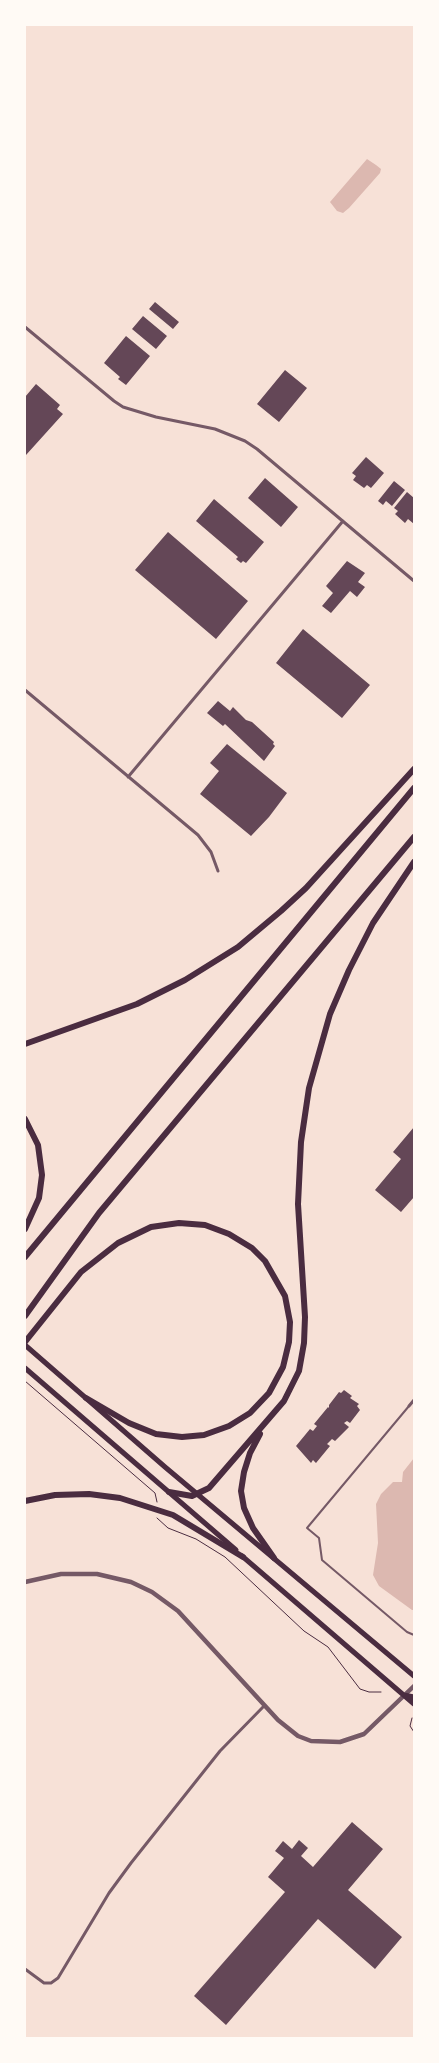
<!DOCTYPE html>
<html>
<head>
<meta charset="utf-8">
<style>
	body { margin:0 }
	#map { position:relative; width:439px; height:2063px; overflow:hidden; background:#f7e1d7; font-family:"Work Sans",sans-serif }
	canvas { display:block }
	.frame { position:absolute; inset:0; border:26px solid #fffaf5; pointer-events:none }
</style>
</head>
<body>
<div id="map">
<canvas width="439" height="2063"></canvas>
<div class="frame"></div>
</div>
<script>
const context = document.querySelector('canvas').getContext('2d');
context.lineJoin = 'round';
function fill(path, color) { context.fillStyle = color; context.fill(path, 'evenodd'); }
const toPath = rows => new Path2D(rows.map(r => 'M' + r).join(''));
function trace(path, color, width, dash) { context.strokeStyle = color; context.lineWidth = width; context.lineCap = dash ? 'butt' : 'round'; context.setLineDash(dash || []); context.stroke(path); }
fill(toPath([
	[367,159,376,165,381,169,380,173,349,208,343,213,337,211,330,202],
	[414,1458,414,1610,412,1610,379,1586,373,1575,378,1543,376,1504,381,1494,393,1482,402,1482,403,1472]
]), '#dcb8b0');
fill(toPath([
	[155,302,179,322,173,329,149,309],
	[143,316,167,336,156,349,132,329],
	[126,336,150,356,126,385,118,379,120,377,104,363],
	[285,370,307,388,279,422,257,404],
	[36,384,60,405,57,409,63,414,26,455,25,397],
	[366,457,384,473,371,488,367,485,364,488,353,480,356,476,352,473],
	[265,478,298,507,281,527,248,498],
	[394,481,405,490,392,506,386,501,383,505,378,501],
	[407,492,414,498,414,524,408,519,405,523,395,514,398,511,394,508],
	[214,499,264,542,246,563,243,561,241,563,236,559,238,557,196,521],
	[168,532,248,601,216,639,135,570],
	[347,561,365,573,358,582,365,587,357,597,350,591,331,613,322,606,333,593,326,586],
	[303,629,370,685,342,718,276,663],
	[218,701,230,711,233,707,246,720,252,722,274,742,273,744,275,746,264,761,225,724,223,726,207,713],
	[227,744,287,793,269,817,251,836,200,794,219,771,210,763],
	[414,1127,414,1197,401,1212,375,1190,401,1159,393,1152],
	[344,1390,352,1396,350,1398,359,1404,357,1406,360,1410,350,1423,347,1421,344,1423,349,1427,335,1441,332,1439,327,1444,330,1446,316,1463,313,1460,311,1463,296,1446,310,1429,313,1431,317,1426,314,1424,328,1407,329,1408,329,1405,339,1392,341,1393],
	[352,1822,383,1849,348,1890,402,1937,375,1969,318,1919,226,2025,194,1996,285,1892,268,1877,284,1858,275,1851,283,1841,292,1849,299,1840,308,1848,301,1856,313,1867]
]), '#644757');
trace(toPath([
	[25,1381,155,1493,157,1502],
	[157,1518,168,1528,196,1539,225,1557,304,1631,328,1647,360,1689,369,1692,381,1692],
	[412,1718,410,1726,414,1732]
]), '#4a2c40', 1);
trace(toPath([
	[409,1406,307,1528,319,1538,322,1560,407,1632,414,1635]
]), '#755966', 2);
trace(toPath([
	[25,327,114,401,123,407,156,417,215,429,245,441,257,449,414,581],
	[25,690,198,835,211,852,218,871],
	[128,777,343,521],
	[409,1406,414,1400],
	[25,1969,44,1983,51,1983,58,1978,109,1893,131,1863,220,1751,264,1706]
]), '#755966', 3);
trace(toPath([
	[25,1582,61,1574,97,1574,131,1582,152,1592,178,1611,278,1720,298,1736,311,1741,340,1742,364,1734,414,1686]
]), '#755966', 4.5);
trace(toPath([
	[25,1345,165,1467,414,1676],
	[25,1368,236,1550],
	[242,1556,414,1704],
	[404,1695,414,1697]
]), '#4a2c40', 5);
trace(toPath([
	[25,1044,137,1004,185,980,238,947,281,911,306,888,414,769],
	[25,1119,38,1145,42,1175,39,1198,25,1229],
	[25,1257,414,788],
	[25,1316,99,1213,414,837],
	[25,1342,81,1272,118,1243,151,1227,179,1223,205,1225,229,1234,252,1248,265,1261,285,1296,290,1322,289,1342,283,1367,269,1393,250,1413,229,1426,204,1435,182,1437,156,1434,129,1423,86,1398],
	[260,1434,250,1453,244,1472,241,1491,244,1508,253,1528,274,1558],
	[169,1492,192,1496,209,1488,284,1401,299,1371,304,1343,305,1317,298,1204,301,1142,309,1088,330,1014,349,970,373,923,414,862],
	[25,1501,55,1495,89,1494,120,1498,173,1515,243,1557]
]), '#4a2c40', 6);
</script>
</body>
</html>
